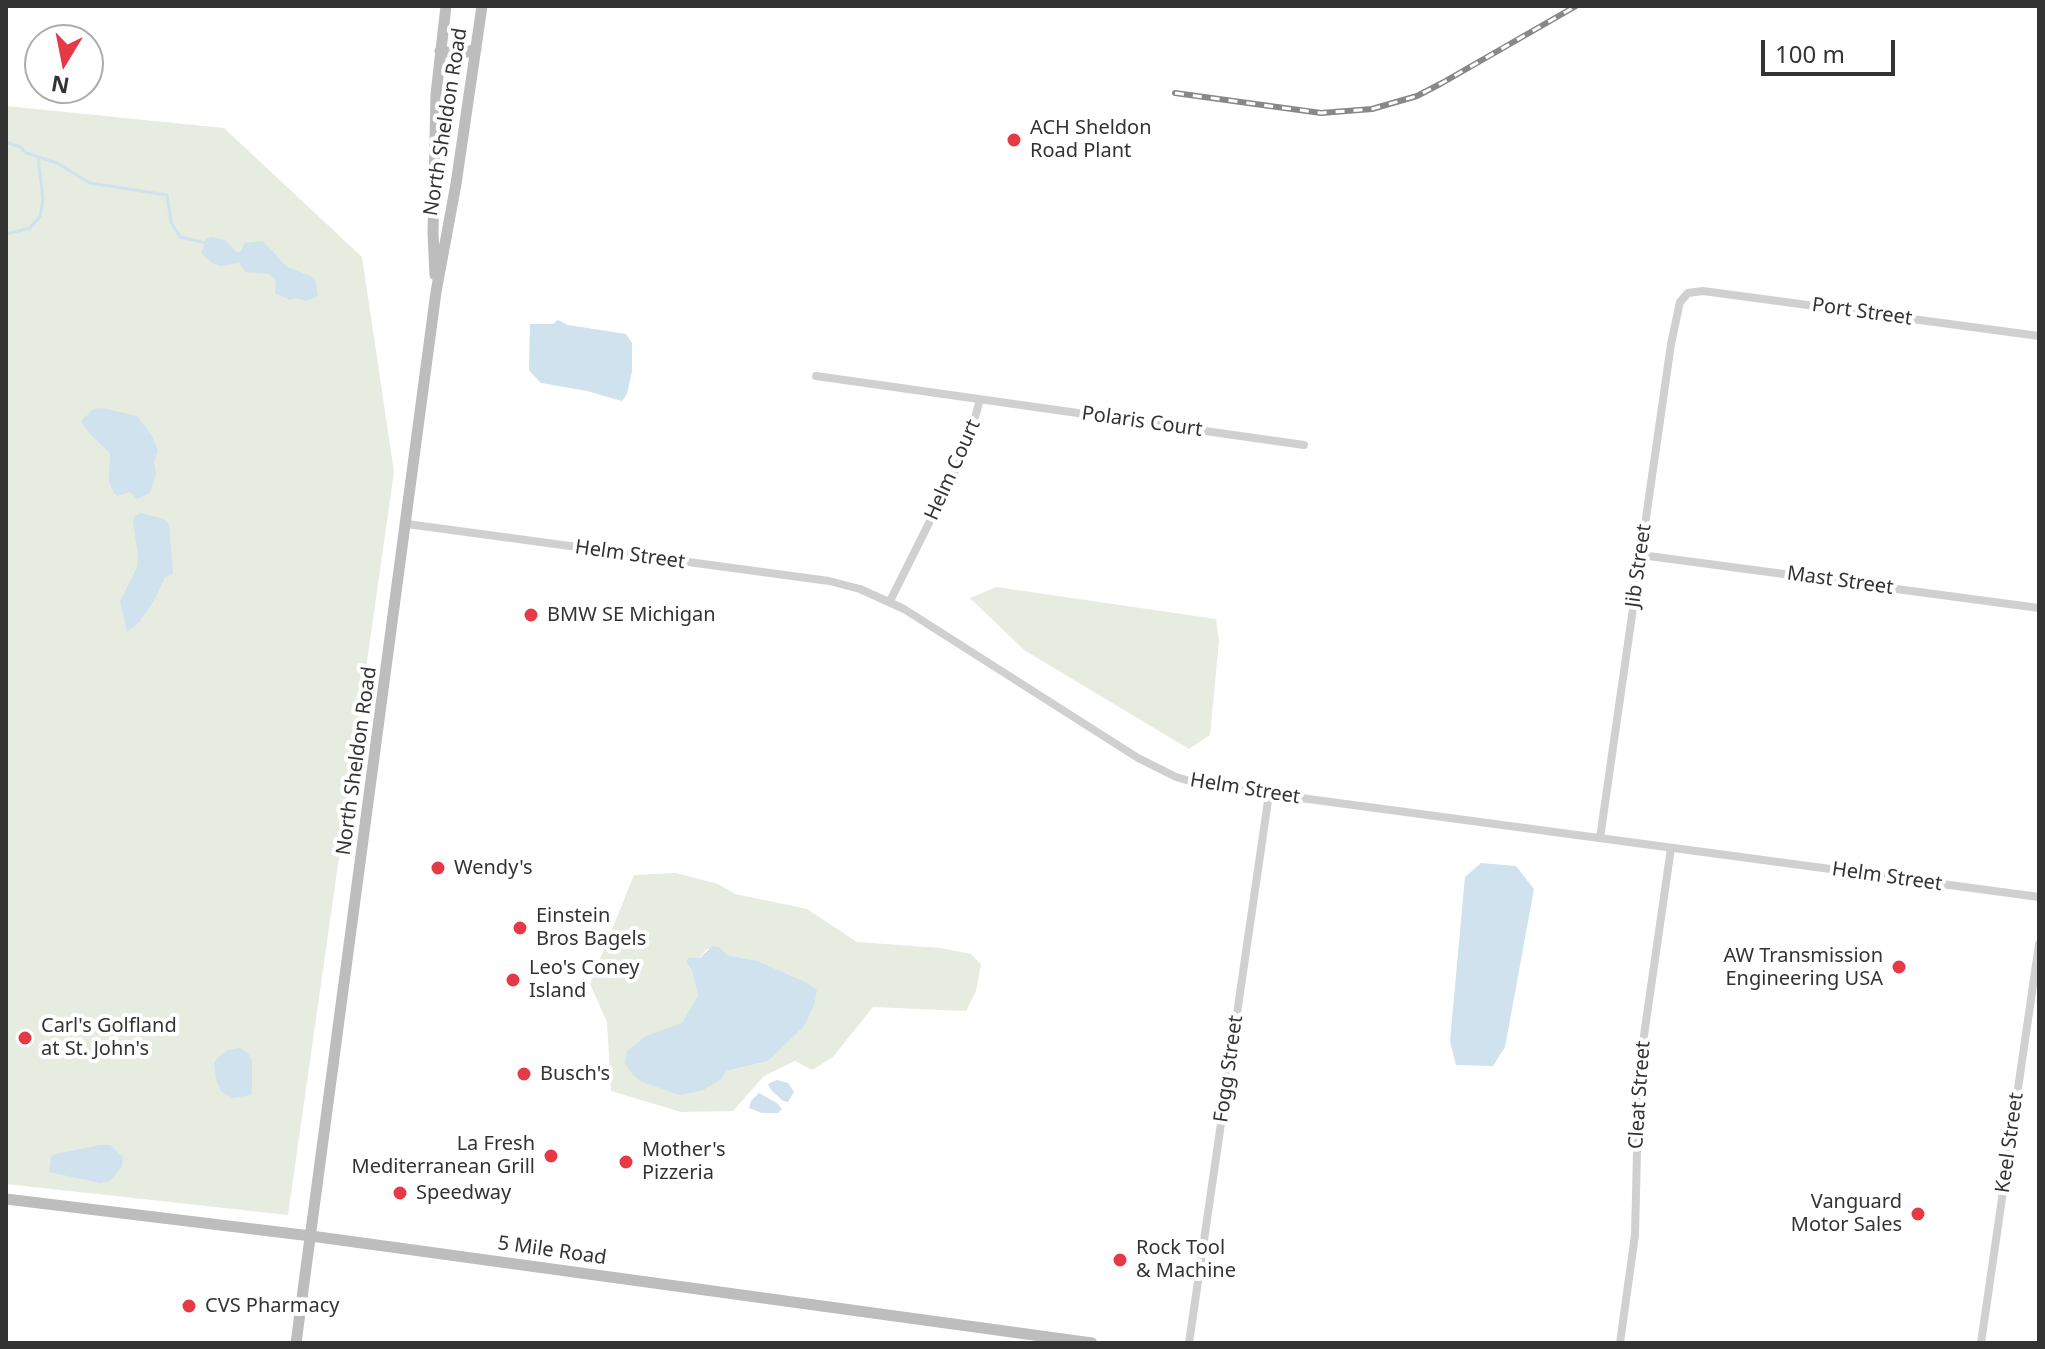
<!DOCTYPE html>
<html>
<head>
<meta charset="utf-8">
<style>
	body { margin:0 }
	#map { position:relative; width:2045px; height:1349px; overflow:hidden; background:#fff; font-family:"Noto Sans",sans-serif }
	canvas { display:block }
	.frame { position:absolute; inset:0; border:8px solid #333; pointer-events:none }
	.north { position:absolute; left:24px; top:24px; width:80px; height:80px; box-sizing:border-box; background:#fff; border:2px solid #adadad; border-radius:50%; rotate:190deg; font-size:22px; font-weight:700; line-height:32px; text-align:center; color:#333 }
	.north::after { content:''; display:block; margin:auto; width:28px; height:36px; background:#e63946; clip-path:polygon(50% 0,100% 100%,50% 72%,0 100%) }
	.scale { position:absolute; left:1761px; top:40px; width:134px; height:36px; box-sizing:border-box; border:4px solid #333; border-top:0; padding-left:10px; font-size:24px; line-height:28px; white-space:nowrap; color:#333; -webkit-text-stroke:6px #fff; paint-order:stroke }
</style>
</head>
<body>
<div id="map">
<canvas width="2045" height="1349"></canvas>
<div class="frame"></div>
<div class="north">N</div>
<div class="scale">100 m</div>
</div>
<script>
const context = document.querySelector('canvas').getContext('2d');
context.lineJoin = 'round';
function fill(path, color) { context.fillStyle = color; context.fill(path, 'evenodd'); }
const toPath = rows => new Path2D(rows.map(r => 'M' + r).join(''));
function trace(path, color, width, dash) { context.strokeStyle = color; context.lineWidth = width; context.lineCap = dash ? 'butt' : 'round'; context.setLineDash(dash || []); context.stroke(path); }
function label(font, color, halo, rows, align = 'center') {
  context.font = font + ' "Noto Sans",sans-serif'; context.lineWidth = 8; context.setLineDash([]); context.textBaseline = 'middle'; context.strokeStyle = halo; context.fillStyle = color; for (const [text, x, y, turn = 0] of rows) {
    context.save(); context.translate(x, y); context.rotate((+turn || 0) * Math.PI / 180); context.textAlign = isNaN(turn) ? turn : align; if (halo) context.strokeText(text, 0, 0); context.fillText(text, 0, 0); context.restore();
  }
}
fill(toPath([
	[6,106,224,128,362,257,394,472,288,1215,6,1184],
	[996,587,1216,619,1219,641,1210,735,1189,749,1024,650,970,598],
	[676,873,718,884,735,894,807,909,857,942,941,948,971,954,981,964,976,991,966,1011,873,1007,833,1057,812,1070,795,1061,764,1076,733,1111,681,1112,611,1091,607,1022,590,984,634,875],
	[720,947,727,955,758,961,806,983,817,991,780,1048,768,1061,727,1071,721,1079,627,1051,645,1036,682,1024,698,996,692,971,686,962,699,958,707,949]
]), '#e6ecdf');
fill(toPath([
	[211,237,225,240,236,252,240,252,245,243,263,241,287,267,310,276,316,282,318,296,306,301,295,298,290,300,275,293,276,281,270,274,246,272,239,263,220,266,212,263,201,253,206,239],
	[558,320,568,325,626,334,632,343,632,371,627,394,622,401,587,391,541,383,534,376,529,370,530,324,553,324],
	[102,408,137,416,152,436,158,451,154,462,156,474,150,493,137,499,130,492,118,496,114,493,109,481,110,453,89,433,81,421,94,409],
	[141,513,164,519,169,524,173,574,165,577,156,597,140,621,127,632,120,601,137,567,138,555,133,521,135,516],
	[1481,863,1516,866,1534,889,1505,1047,1493,1066,1456,1065,1450,1041,1465,877],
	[712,946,720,947,727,955,758,961,807,983,817,990,814,1005,804,1026,768,1061,727,1071,721,1079,703,1090,680,1095,642,1082,633,1075,625,1063,627,1051,645,1036,682,1023,698,996,692,971,686,962,689,958,700,958],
	[240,1048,247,1052,252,1060,252,1087,251,1095,233,1098,221,1091,216,1080,214,1062,227,1050],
	[777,1080,788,1083,794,1092,788,1102,783,1101,771,1090,768,1084],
	[759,1093,777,1103,782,1109,778,1113,762,1113,749,1108,751,1101],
	[100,1145,110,1145,123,1157,122,1166,110,1181,100,1183,49,1172,51,1157,56,1154]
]), '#cfe2ee');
trace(toPath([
	[6,142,20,147,26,153,57,163,90,183,167,195,171,222,180,237,206,243],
	[6,234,30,228,40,216,43,200,38,157]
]), '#cfe2ee', 3);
trace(toPath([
	[816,376,1304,445],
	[407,524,829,581,860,589,904,609,1138,758,1176,777,1204,785,2039,897],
	[1641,555,2039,608],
	[890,601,967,447,980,399],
	[1600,838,1671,344,1680,302,1688,293,1703,291,2039,336],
	[1189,1343,1269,794],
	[1620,1343,1635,1235,1639,1070,1671,848],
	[1981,1343,2039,944]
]), '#d0d0d0', 8);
trace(toPath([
	[440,51,461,54,476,49],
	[435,275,433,233,436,94,446,6],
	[6,1199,311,1236,1092,1343],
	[296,1343,436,292,456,184,482,6]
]), '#bdbdbd', 11);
const rail = toPath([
	[1175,93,1321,113,1372,109,1417,96,1442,83,1576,6]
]);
trace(rail, '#888', 6);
trace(rail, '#fff', 3, [9]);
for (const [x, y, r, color] of [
	[1014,140,8,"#e63946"],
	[531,615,8,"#e63946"],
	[438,868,8,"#e63946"],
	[520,928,8,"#e63946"],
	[1899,967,8,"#e63946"],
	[513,980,8,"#e63946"],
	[25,1038,8,"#e63946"],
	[524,1074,8,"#e63946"],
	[551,1156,8,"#e63946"],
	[626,1162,8,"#e63946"],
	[400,1193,8,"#e63946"],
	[1918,1214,8,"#e63946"],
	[1120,1260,8,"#e63946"],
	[189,1306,8,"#e63946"]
]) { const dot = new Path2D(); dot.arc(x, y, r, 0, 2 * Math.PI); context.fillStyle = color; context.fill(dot); trace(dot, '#fff', 3); }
label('20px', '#333', '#fff', [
	["North Sheldon Road",446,122,-81],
	["Port Street",1862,312,8],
	["Polaris Court",1142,422,8],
	["Helm Court",953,470,-66],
	["Helm Street",630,555,8],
	["Jib Street",1639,566,-82],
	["Mast Street",1840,581,8],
	["North Sheldon Road",357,761,-82],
	["Helm Street",1245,789,9],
	["Helm Street",1887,877,8],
	["Fogg Street",1229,1069,-82],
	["Cleat Street",1640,1095,-86],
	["Keel Street",2010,1143,-82],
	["5 Mile Road",552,1251,8]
]);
label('20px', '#333', '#fff', [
	["ACH Sheldon",1030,128],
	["Road Plant",1030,151],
	["BMW SE Michigan",547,615],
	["Wendy's",454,868],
	["Einstein",536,916],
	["Bros Bagels",536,939],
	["AW Transmission",1883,956,"right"],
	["Engineering USA",1883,979,"right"],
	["Leo's Coney",529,968],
	["Island",529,991],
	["Carl's Golfland",41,1026],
	["at St. John's",41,1049],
	["Busch's",540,1074],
	["La Fresh",535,1144,"right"],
	["Mediterranean Grill",535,1167,"right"],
	["Mother's",642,1150],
	["Pizzeria",642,1173],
	["Speedway",416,1193],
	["Vanguard",1902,1202,"right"],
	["Motor Sales",1902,1225,"right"],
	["Rock Tool",1136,1248],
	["& Machine",1136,1271],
	["CVS Pharmacy",205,1306]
], 'left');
</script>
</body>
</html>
